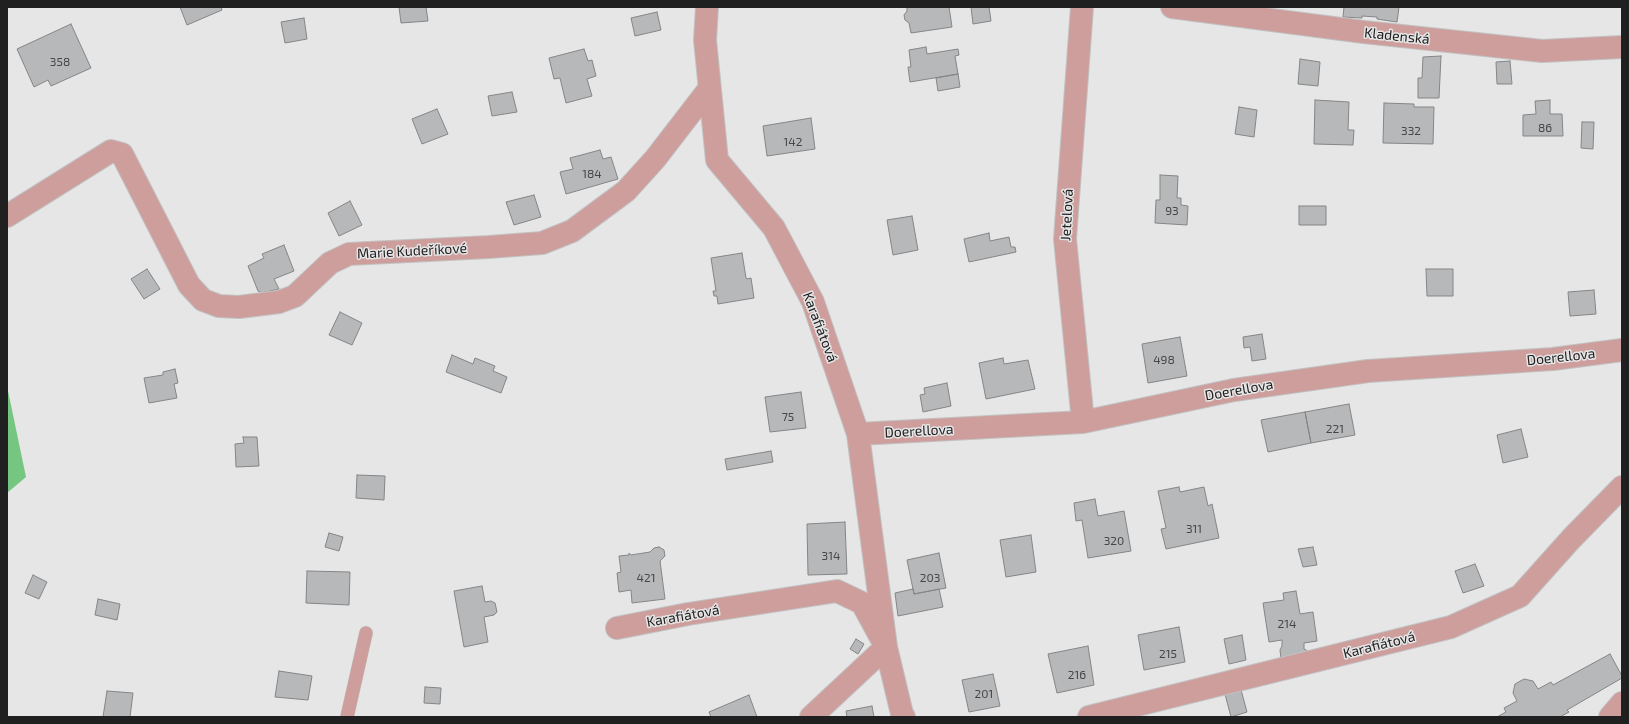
<!DOCTYPE html>
<html>
<head>
<meta charset="utf-8">
<style>
	body { margin:0 }
	#map { position:relative; width:1629px; height:724px; overflow:hidden; background:#e6e6e7; font-family:"Exo 2",sans-serif }
	canvas { display:block }
	.frame { position:absolute; inset:0; border:8px solid #202021; pointer-events:none }
</style>
</head>
<body>
<div id="map">
<canvas width="1629" height="724"></canvas>
<div class="frame"></div>
</div>
<script>
const context = document.querySelector('canvas').getContext('2d');
context.lineJoin = 'round';
function fill(path, color) { context.fillStyle = color; context.fill(path, 'evenodd'); }
const toPath = rows => new Path2D(rows.map(r => 'M' + r).join(''));
function trace(path, color, width, dash) { context.strokeStyle = color; context.lineWidth = width; context.lineCap = dash ? 'butt' : 'round'; context.setLineDash(dash || []); context.stroke(path); }
function label(font, color, halo, rows, align = 'center') {
  context.font = font + ' "Exo 2",sans-serif'; context.lineWidth = 3; context.setLineDash([]); context.textBaseline = 'middle'; context.strokeStyle = halo; context.fillStyle = color; for (const [text, x, y, turn = 0] of rows) {
    context.save(); context.translate(x, y); context.rotate((+turn || 0) * Math.PI / 180); context.textAlign = isNaN(turn) ? turn : align; if (halo) context.strokeText(text, 0, 0); context.fillText(text, 0, 0); context.restore();
  }
}
fill(toPath([
	[7,386,26,477,7,493]
]), '#75c681');
const building = toPath([
	[180,7,221,7,222,10,187,25,180,7],
	[399,7,426,7,428,21,401,23,399,7],
	[907,7,949,7,952,27,911,33,909,23,905,20,904,15,907,11,907,7],
	[971,7,989,7,991,21,973,24,971,7],
	[1344,7,1399,7,1397,22,1377,19,1377,17,1362,16,1362,18,1343,17,1344,7],
	[657,12,661,30,635,36,631,18,657,12],
	[304,18,307,39,285,43,281,22,304,18],
	[71,24,91,68,51,86,48,80,34,87,17,49,71,24],
	[926,47,927,54,958,49,959,55,955,56,958,74,910,82,908,67,911,67,909,50,926,47],
	[584,49,588,61,592,60,596,76,587,79,592,96,566,103,560,78,554,79,549,58,584,49],
	[1441,56,1439,98,1418,98,1418,78,1422,78,1423,57,1441,56],
	[1300,59,1320,62,1318,86,1298,84,1300,59],
	[1510,61,1512,84,1497,84,1496,62,1510,61],
	[958,74,960,87,938,91,936,78,958,74],
	[512,92,517,112,492,116,488,96,512,92],
	[1315,100,1349,102,1348,130,1354,130,1353,145,1314,144,1315,100],
	[1550,100,1550,114,1562,114,1563,136,1523,136,1523,115,1536,114,1535,101,1550,100],
	[1384,103,1414,104,1414,107,1434,107,1433,144,1383,143,1384,103],
	[1239,107,1257,110,1254,137,1235,134,1239,107],
	[437,109,448,134,422,144,412,119,437,109],
	[811,118,815,149,767,156,763,126,811,118],
	[1582,122,1594,122,1593,149,1581,148,1582,122],
	[600,150,603,159,611,157,618,179,566,194,560,172,573,169,570,158,600,150],
	[1160,175,1178,176,1177,198,1181,198,1181,205,1188,206,1187,225,1155,223,1156,200,1160,200,1160,175],
	[534,195,541,217,514,225,506,202,534,195],
	[350,201,362,225,339,236,328,213,350,201],
	[1299,206,1326,206,1326,225,1299,225,1299,206],
	[912,216,918,250,893,255,887,220,912,216],
	[989,233,990,241,1009,237,1011,247,1015,247,1016,252,969,262,964,239,989,233],
	[284,245,294,271,274,279,279,289,262,293,258,291,248,266,264,258,262,254,284,245],
	[742,253,746,278,747,279,751,278,754,298,718,304,717,296,714,296,713,291,716,291,711,258,742,253],
	[147,269,160,289,144,299,131,279,147,269],
	[1426,269,1453,269,1453,296,1427,296,1426,269],
	[1594,290,1596,314,1570,316,1568,292,1594,290],
	[340,312,362,323,352,345,329,335,340,312],
	[1262,334,1266,359,1252,361,1250,347,1244,348,1243,337,1262,334],
	[1180,337,1187,376,1148,383,1142,344,1180,337],
	[452,355,473,364,475,358,495,366,493,371,507,377,501,393,446,372,452,355],
	[1003,358,1004,364,1028,360,1035,389,986,399,979,363,1003,358],
	[175,369,178,383,174,384,177,398,149,403,144,378,163,375,163,372,175,369],
	[947,383,951,406,923,412,920,395,925,394,924,388,947,383],
	[801,392,806,428,770,432,765,397,801,392],
	[1349,404,1355,435,1311,443,1305,412,1349,404],
	[1305,412,1311,443,1268,452,1261,420,1305,412],
	[1521,429,1528,457,1503,463,1497,435,1521,429],
	[243,437,257,437,259,466,236,467,235,444,244,443,243,437],
	[771,451,773,462,727,470,725,459,771,451],
	[357,475,385,476,384,500,356,498,357,475],
	[1179,487,1180,492,1204,487,1208,506,1212,504,1219,538,1166,549,1161,529,1166,528,1158,491,1179,487],
	[1095,499,1098,516,1124,511,1131,551,1088,558,1082,520,1076,521,1074,503,1095,499],
	[845,522,847,574,808,575,807,524,845,522],
	[329,533,343,537,339,551,325,547,329,533],
	[1031,535,1036,572,1006,577,1000,540,1031,535],
	[659,547,664,550,665,556,660,561,665,599,632,603,631,590,619,592,617,573,621,572,619,556,629,555,629,553,631,555,650,552,654,548,659,547],
	[1313,547,1317,565,1303,567,1298,549,1313,547],
	[939,553,946,588,914,594,907,560,939,553],
	[1475,564,1484,586,1463,593,1455,571,1475,564],
	[307,571,350,572,349,605,306,603,307,571],
	[33,575,47,582,39,599,25,593,33,575],
	[482,586,485,602,491,601,495,603,497,612,494,615,484,617,488,642,464,647,454,591,482,586],
	[913,589,914,594,939,589,943,607,898,616,895,593,913,589],
	[1296,591,1300,614,1313,612,1317,641,1304,643,1304,649,1310,652,1281,659,1280,650,1282,646,1282,640,1269,642,1263,603,1284,600,1283,593,1296,591],
	[98,599,120,604,117,620,95,615,98,599],
	[1179,627,1185,662,1144,670,1138,635,1179,627],
	[1242,635,1246,660,1229,664,1224,639,1242,635],
	[856,639,864,644,858,654,850,649,856,639],
	[1088,646,1094,685,1057,693,1048,654,1088,646],
	[1610,654,1622,676,1622,678,1567,710,1569,712,1560,717,1497,717,1506,712,1504,708,1517,701,1513,693,1515,684,1524,679,1533,681,1538,689,1551,682,1553,685,1610,654],
	[279,671,312,676,308,700,275,697,279,671],
	[993,674,1000,706,969,712,962,680,993,674],
	[425,687,441,688,440,704,424,703,425,687],
	[1241,690,1247,712,1231,717,1225,694,1241,690],
	[107,691,133,693,130,717,103,717,107,691],
	[749,695,757,717,711,717,709,712,749,695],
	[872,706,874,717,847,717,846,711,872,706]
]);
fill(building, '#b7b8b9');
trace(building, '#858586', 1);
const lane = toPath([
	[347,717,366,633]
]);
const street = toPath([
	[707,7,705,40,717,160,774,228,813,302,858,434,886,647,902,714,904,717],
	[1082,7,1065,239,1083,422],
	[1172,7,1364,32,1542,51,1622,47],
	[7,216,111,151,122,154,189,285,203,300,219,306,239,307,279,302,295,296,330,263,349,254,489,247,542,243,572,231,626,191,655,159,709,89],
	[858,434,1083,422,1234,390,1368,371,1553,359,1622,350],
	[617,628,688,614,837,591,862,603,886,647,811,717],
	[1089,717,1451,627,1520,596,1571,539,1622,487],
	[1610,717,1622,703]
]);
trace(lane, '#c2c2c3', 14);
trace(street, '#c2c2c3', 24);
trace(lane, '#cd9e9c', 13);
trace(street, '#cd9e9c', 22);
label('12px', '#464647', null, [
	["358",60,62],
	["86",1545,128],
	["332",1411,131],
	["142",793,142],
	["184",592,174],
	["93",1172,211],
	["498",1164,360],
	["75",788,417],
	["221",1335,429],
	["311",1194,529],
	["320",1114,541],
	["314",831,556],
	["421",646,578],
	["203",930,578],
	["214",1287,624],
	["215",1168,654],
	["216",1077,675],
	["201",984,694]
]);
label('14px', '#202021', '#e6e6e7', [
	["Kladenská",1397,36,6],
	["Jetelová",1067,215,-87],
	["Marie Kudeříkové",412,251,-3],
	["Karafiátová",820,327,69],
	["Doerellova",1561,357,-6],
	["Doerellova",1239,390,-10],
	["Doerellova",919,431,-3],
	["Karafiátová",683,616,-10],
	["Karafiátová",1379,645,-14]
]);
</script>
</body>
</html>
